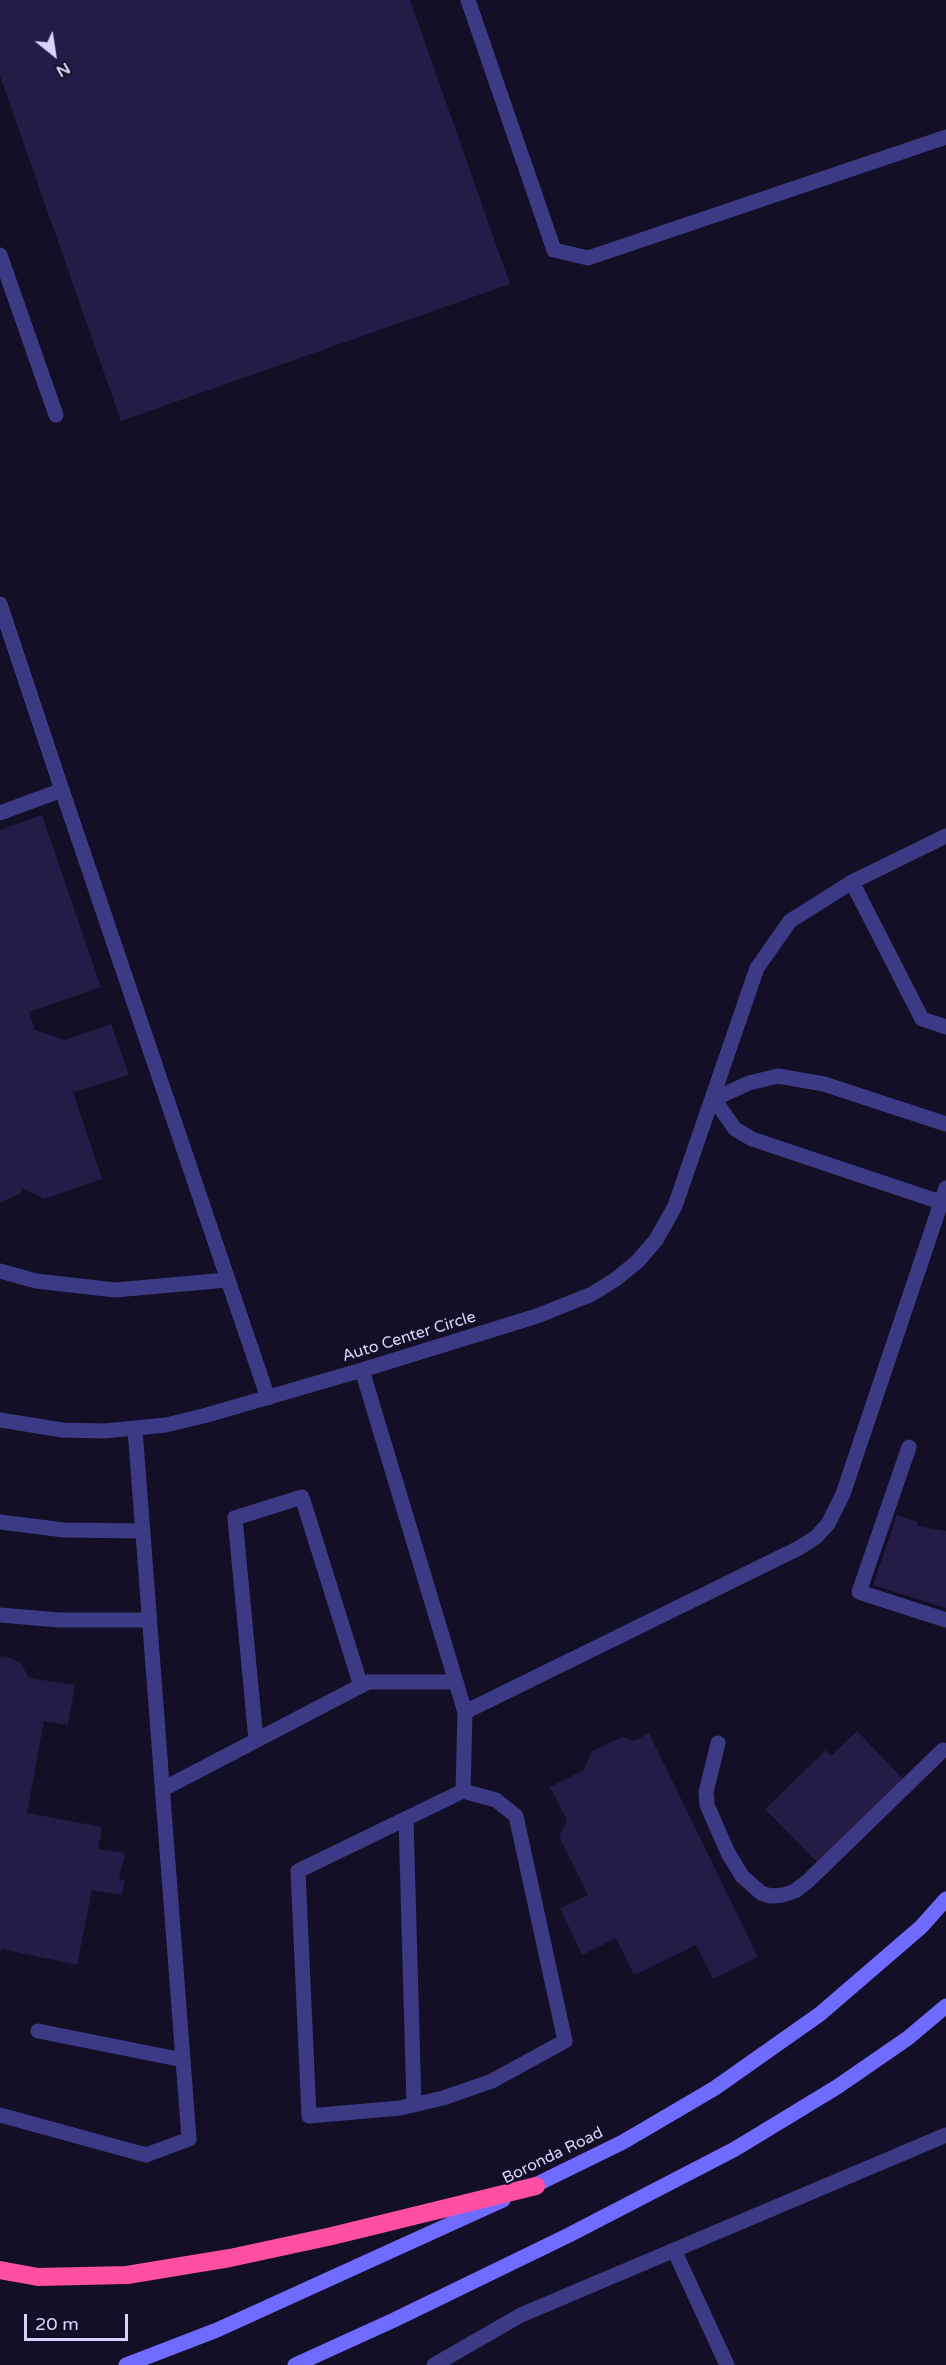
<!DOCTYPE html>
<html>
<head>
<meta charset="utf-8">
<style>
	body { margin:0 }
	#map { position:relative; width:946px; height:2365px; overflow:hidden; background:#130f26; font-family:"Varela Round",sans-serif }
	canvas { display:block }
	.north { position:absolute; left:24px; top:24px; width:60px; height:60px; -webkit-text-stroke:4px #130f26; paint-order:stroke; rotate:150deg; font-size:16px; font-weight:700; line-height:24px; text-align:center; color:#d9d4ff }
	.north::after { content:''; display:block; margin:auto; width:21px; height:27px; background:#d9d4ff; clip-path:polygon(50% 0,100% 100%,50% 72%,0 100%) }
	.scale { position:absolute; left:24px; top:2314px; width:104px; height:27px; box-sizing:border-box; border:3px solid #d9d4ff; border-top:0; padding-left:8px; font-size:18px; line-height:21px; white-space:nowrap; color:#d9d4ff; -webkit-text-stroke:4px #130f26; paint-order:stroke }
</style>
</head>
<body>
<div id="map">
<canvas width="946" height="2365"></canvas>
<div class="north">N</div>
<div class="scale">20 m</div>
</div>
<script>
const context = document.querySelector('canvas').getContext('2d');
context.lineJoin = 'round';
function fill(path, color) { context.fillStyle = color; context.fill(path, 'evenodd'); }
const toPath = rows => new Path2D(rows.map(r => 'M' + r).join(''));
function trace(path, color, width, dash) { context.strokeStyle = color; context.lineWidth = width; context.lineCap = dash ? 'butt' : 'round'; context.setLineDash(dash || []); context.stroke(path); }
function label(font, color, halo, rows, align = 'center') {
  context.font = font + ' "Varela Round",sans-serif'; context.lineWidth = 4.5; context.setLineDash([]); context.textBaseline = 'middle'; context.strokeStyle = halo; context.fillStyle = color; for (const [text, x, y, turn = 0] of rows) {
    context.save(); context.translate(x, y); context.rotate((+turn || 0) * Math.PI / 180); context.textAlign = isNaN(turn) ? turn : align; if (halo) context.strokeText(text, 0, 0); context.fillText(text, 0, 0); context.restore();
  }
}
fill(toPath([
	[0,0,410,0,510,284,121,421,0,76],
	[42,815,101,987,29,1012,35,1030,65,1040,111,1024,129,1075,73,1092,102,1179,44,1199,22,1188,20,1194,0,1202,0,830],
	[897,1515,918,1522,917,1526,946,1531,946,1608,873,1585],
	[0,1657,11,1658,21,1663,29,1678,75,1685,68,1725,44,1721,27,1813,102,1827,98,1849,125,1853,119,1879,125,1880,122,1895,92,1890,77,1965,2,1949,0,1955],
	[857,1731,903,1779,817,1862,765,1809,826,1750,831,1756],
	[649,1733,758,1957,713,1979,696,1945,634,1975,616,1938,582,1955,560,1908,588,1895,559,1837,567,1821,550,1787,584,1770,592,1751,622,1737,634,1741]
]), '#241b47');
trace(toPath([
	[468,0,554,250,588,258,946,137],
	[0,255,56,415],
	[0,604,62,790],
	[0,813,62,790,268,1398],
	[852,882,922,1019,946,1027],
	[0,1271,36,1281,115,1290,227,1280],
	[909,1447,859,1592,946,1620],
	[0,1522,64,1530,143,1531],
	[0,1615,59,1620,150,1620],
	[256,1740,235,1518,302,1497,361,1686],
	[718,1743,706,1792,707,1805,728,1853,742,1876,761,1893,771,1896,783,1895,795,1891,808,1881,943,1750],
	[163,1789,368,1682,456,1682],
	[463,1791,496,1800,516,1816,565,2041,492,2081,443,2098,400,2108,309,2116,298,1871,463,1791],
	[463,1791,465,1712],
	[406,1819,414,2105],
	[38,2031,183,2060],
	[0,2115,146,2155,189,2139,135,1429],
	[674,2250,727,2365]
]), '#3d3a85', 15);
trace(toPath([
	[714,1099,735,1129,752,1139,946,1204],
	[714,1099,749,1083,778,1076,824,1084,946,1124],
	[362,1370,465,1712,799,1548,816,1537,828,1524,843,1494,946,1188],
	[0,1420,62,1430,104,1431,166,1425,207,1415,362,1370,537,1316,592,1294,616,1279,638,1261,656,1240,675,1206,757,968,790,921,852,882,946,836],
	[434,2365,521,2315,946,2135]
]), '#3d3a85', 15);
trace(toPath([
	[525,2190,623,2142,715,2088,820,2014,921,1927,946,1899],
	[126,2365,217,2330,503,2200],
	[295,2365,394,2320,569,2235,735,2149,837,2087,908,2038,946,2006]
]), '#6f6bff', 15);
trace(toPath([
	[0,2270,38,2277,127,2275,230,2258,332,2236,536,2186]
]), '#ff4fa3', 18);
label('16px', '#d9d4ff', '#130f26', [
	["Auto Center Circle",409,1337,-17],
	["Boronda Road",553,2156,-26]
]);
</script>
</body>
</html>
